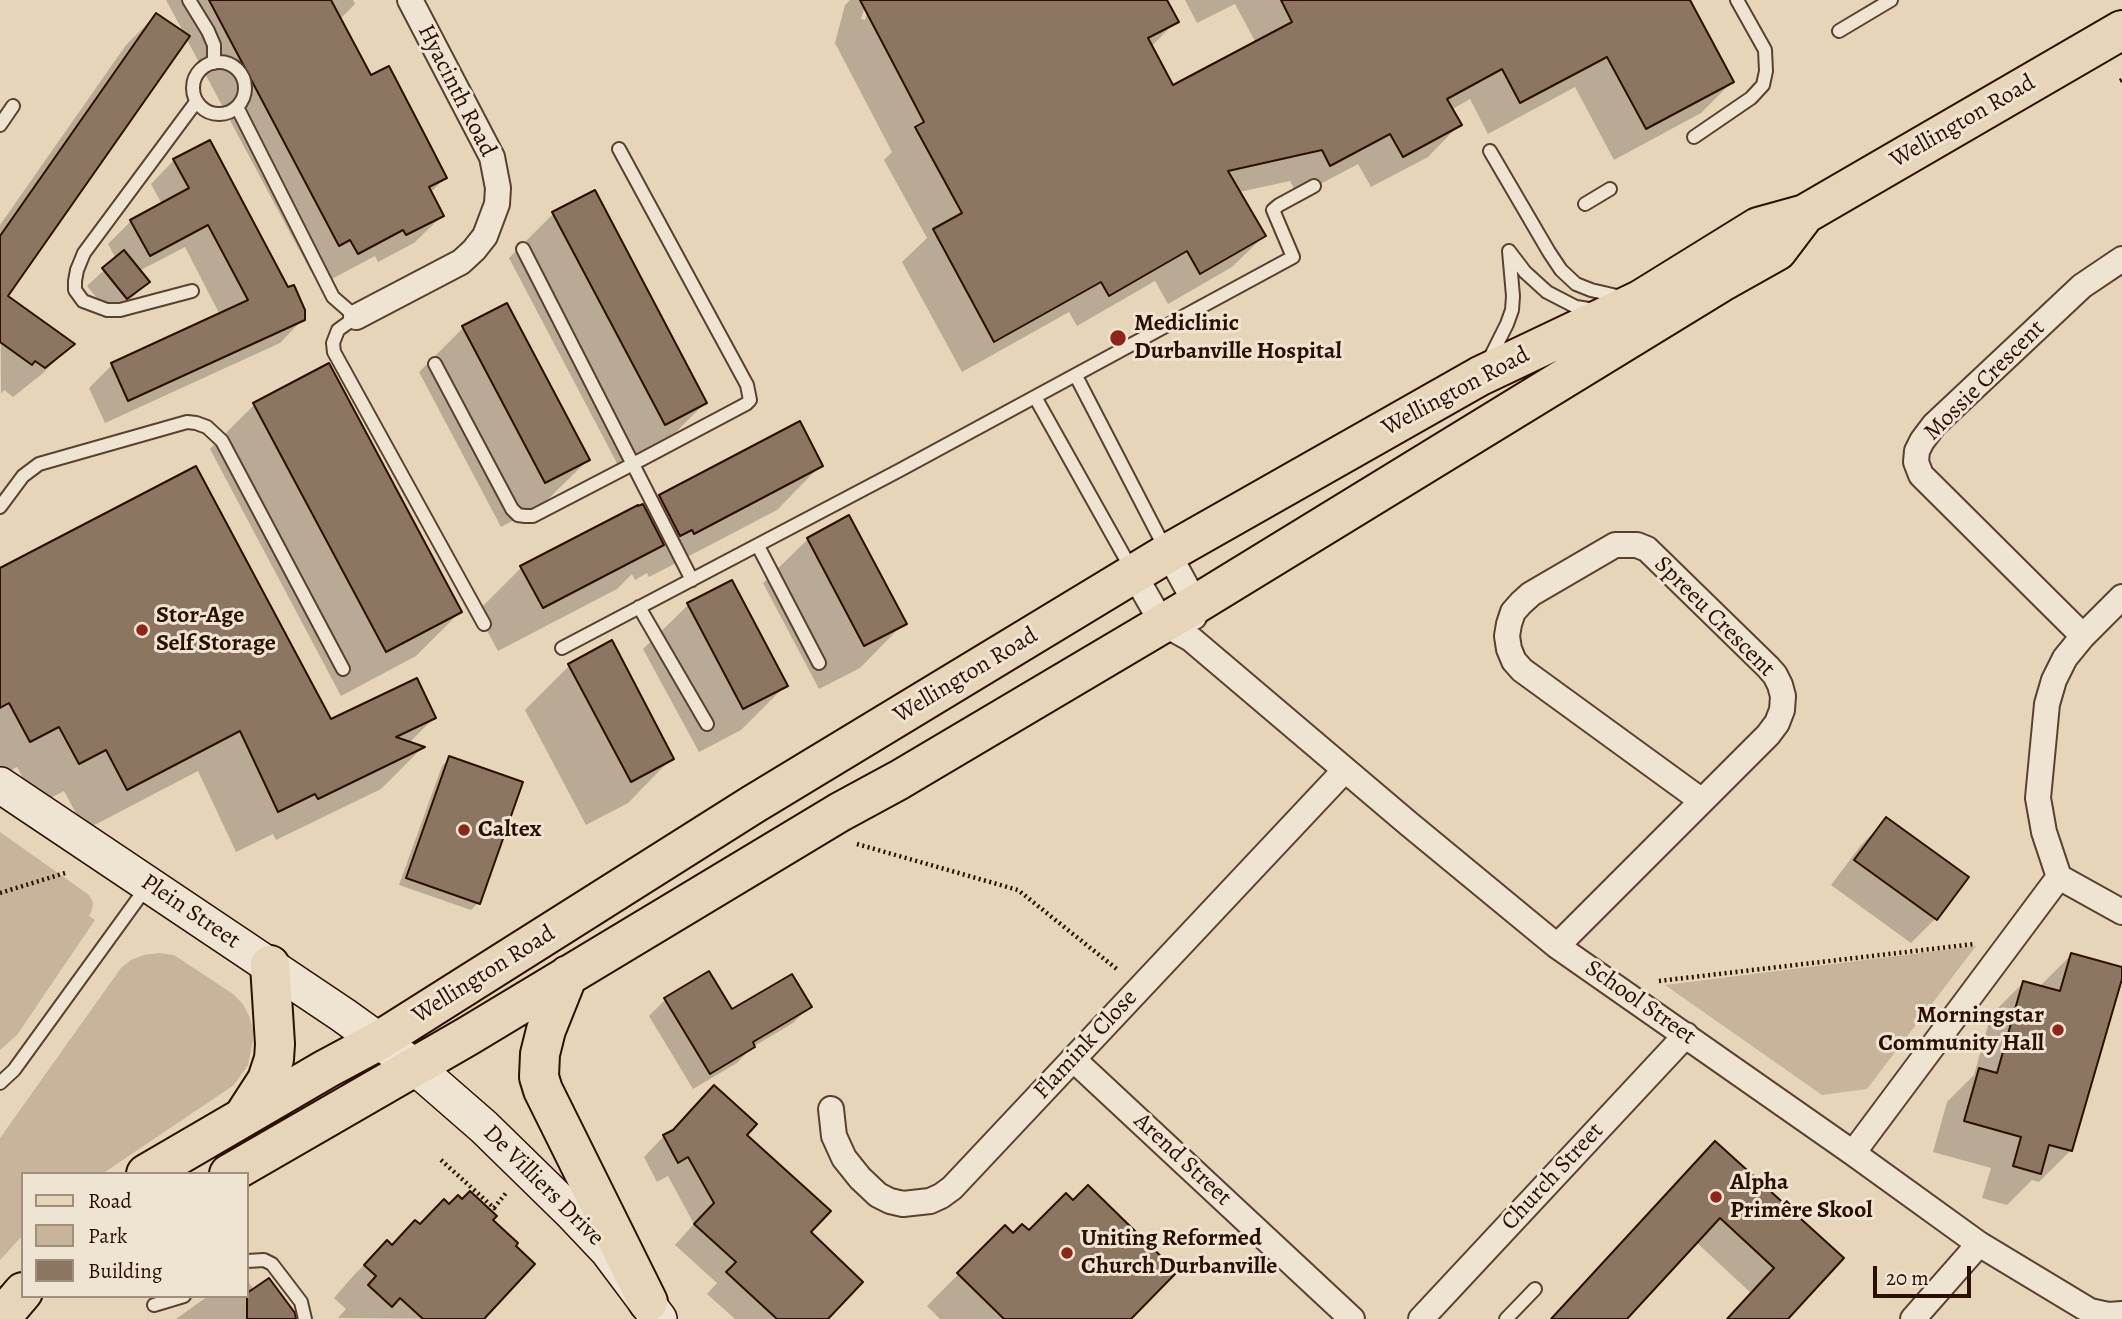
<!DOCTYPE html>
<html>
<head>
<meta charset="utf-8">
<style>
	body { margin:0 }
	#map { position:relative; width:2122px; height:1319px; overflow:hidden; background:#e7d5ba; font-family:Alegreya,serif }
	canvas { display:block }
	.legend { position:absolute; left:21px; top:1172px; width:228px; height:126px; box-sizing:border-box; background:#efe4d2; border:2px solid #a18f7e; margin:0; padding:9px 12px; list-style:none; font-size:21px; color:#2b1001 }
	.legend li { display:flex; align-items:center; gap:14px; height:35px }
	.legend b { width:35px; border:2px solid #a18f7e }
	.scale { position:absolute; left:1873px; top:1266px; width:98px; height:32px; box-sizing:border-box; border:4px solid #2b1001; border-top:0; padding-left:9px; font-size:21px; line-height:24px; white-space:nowrap; color:#2b1001; -webkit-text-stroke:5px #efe4d2; paint-order:stroke }
</style>
</head>
<body>
<div id="map">
<canvas width="2122" height="1319"></canvas>
<ul class="legend">
<li><b style="height:9px;background:#e7d5ba"></b>Road</li>
<li><b style="height:19px;background:#c7b49b"></b>Park</li>
<li><b style="height:19px;background:#8d7661"></b>Building</li>
</ul>
<div class="scale">20 m</div>
</div>
<script>
const context = document.querySelector('canvas').getContext('2d');
context.lineJoin = 'round';
function fill(path, color) { context.fillStyle = color; context.fill(path, 'evenodd'); }
const toPath = rows => new Path2D(rows.map(r => 'M' + r).join(''));
function trace(path, color, width, dash) { context.strokeStyle = color; context.lineWidth = width; context.lineCap = dash ? 'butt' : 'round'; context.setLineDash(dash || []); context.stroke(path); }
function label(font, color, halo, rows, align = 'center') {
  context.font = font + ' Alegreya,serif'; context.lineWidth = 6; context.setLineDash([]); context.textBaseline = 'middle'; context.strokeStyle = halo; context.fillStyle = color; for (const [text, x, y, turn = 0] of rows) {
    context.save(); context.translate(x, y); context.rotate((+turn || 0) * Math.PI / 180); context.textAlign = isNaN(turn) ? turn : align; if (halo) context.strokeText(text, 0, 0); context.fillText(text, 0, 0); context.restore();
  }
}
fill(toPath([
	[0,832,89,895,93,902,92,910,89,916,95,920,17,1035,0,1050],
	[1976,946,1867,1089,1822,1095,1665,985],
	[159,953,174,955,233,994,243,1004,249,1016,253,1029,253,1041,248,1065,234,1085,102,1174,23,1174,23,1235,0,1260,0,1138,121,968,131,960,144,955]
]), '#c7b49b');
fill(toPath([
	[166,0,353,0,355,4,340,19,371,78,445,178,430,193,442,216,414,243,378,262,375,256,330,280,322,266,311,272,186,38,6,297,72,344,42,374,13,397,4,390,1,394,0,225,126,45,156,15,185,35],
	[850,0,867,0,861,19,865,20,870,0,1165,0,1176,21,1151,47,1173,87,1256,43,1235,4,1197,23,1185,0,1688,0,1732,82,1701,113,1614,160,1575,87,1488,134,1470,99,1451,110,1459,125,1428,157,1371,187,1358,164,1298,196,1290,181,1239,192,1264,236,1232,267,1168,304,1155,281,1077,326,1069,312,962,372,902,262,927,238,884,160,892,152,835,43,845,5],
	[174,160,303,319,280,343,105,423,89,388,112,365,220,315,185,247,139,271,148,282,132,298,110,314,87,286,116,259,108,244,131,221,162,204,151,184],
	[553,214,705,403,661,447,620,469,509,258],
	[463,328,588,460,543,504,501,527,419,372],
	[254,405,460,612,416,656,341,696,210,449],
	[799,424,821,465,777,510,649,577,647,573,635,580,632,574,617,589,498,651,477,612,521,568,645,511,660,497],
	[808,539,904,623,860,668,819,689,763,583],
	[0,570,331,721,434,718,409,743,422,748,381,789,276,840,273,834,236,852,198,771,85,830,64,791,37,805,17,767,0,776],
	[688,605,785,686,741,730,699,752,643,649],
	[570,665,672,758,628,803,586,825,525,710],
	[450,758,478,903,471,910,399,885,442,766],
	[1887,819,1966,877,1935,919,1911,943,1831,885,1862,844],
	[2071,955,2122,969,2122,972,2071,1150,2039,1182,2032,1180,2007,1205,1982,1198,1991,1168,1933,1152,1947,1102,1974,1075,1991,1015,2023,983,2039,987],
	[665,1000,731,1011,809,1007,793,1023,751,1048,737,1063,693,1089,649,1016],
	[693,1108,745,1135,809,1233,826,1319,735,1319,707,1294,717,1283,675,1245,694,1224,668,1176,657,1182,644,1157,664,1136,670,1133],
	[1690,1168,1842,1258,1786,1319,1727,1319,1751,1293,1696,1242,1625,1319,1551,1319],
	[449,1206,491,1220,482,1319,338,1318,346,1309,334,1298,355,1274,387,1242,391,1247],
	[1005,1227,1013,1235,1029,1233,1128,1319,940,1319,927,1306],
	[247,1280,254,1290,291,1319,176,1319,208,1296,247,1296]
]), '#0003');
const building = toPath([
	[209,0,331,0,371,75,389,66,428,141,447,178,429,187,444,216,406,235,403,230,358,254,350,240,339,246,209,0],
	[860,0,1167,0,1179,22,1148,38,1173,85,1292,22,1281,0,1690,0,1734,82,1646,129,1607,57,1520,103,1502,69,1447,99,1462,125,1403,157,1390,134,1330,166,1322,150,1228,171,1266,236,1200,274,1187,251,1109,296,1101,282,994,342,933,229,962,213,915,127,924,122,860,0],
	[156,13,190,36,8,296,75,344,45,368,35,361,32,365,0,342,0,236,156,13],
	[210,140,288,287,294,285,305,310,305,320,128,401,111,363,248,300,208,225,150,256,130,220,189,188,173,159,210,140],
	[595,190,707,403,665,425,552,212,595,190],
	[124,250,150,282,127,299,102,268,124,250],
	[507,303,590,460,545,483,462,326,507,303],
	[329,363,462,612,386,652,253,403,329,363],
	[800,421,823,466,694,534,692,530,680,536,659,495,800,421],
	[196,466,331,719,417,678,436,718,396,737,425,747,318,799,315,794,278,812,240,731,127,790,106,750,79,764,59,727,30,742,9,703,0,708,0,568,196,466],
	[643,504,664,545,543,608,520,566,638,505,638,506,643,504],
	[849,515,907,624,864,646,807,538,849,515],
	[732,580,788,686,743,709,687,603,732,580],
	[612,640,674,759,631,782,568,664,612,640],
	[449,756,523,782,480,904,406,878,449,756],
	[1886,817,1969,877,1937,920,1854,860,1886,817],
	[2071,953,2122,967,2122,979,2072,1151,2049,1145,2041,1174,2013,1166,2021,1137,1964,1121,1979,1068,1997,1073,2023,981,2060,991,2071,953],
	[709,971,732,1009,792,974,812,1007,753,1042,755,1047,710,1074,664,998,709,971],
	[714,1085,757,1124,747,1135,831,1211,811,1232,863,1282,828,1319,777,1319,726,1272,736,1262,694,1224,714,1203,688,1157,678,1163,663,1135,673,1130,714,1085],
	[1715,1141,1844,1258,1788,1319,1727,1319,1774,1268,1720,1218,1627,1319,1551,1319,1715,1141],
	[1088,1185,1177,1272,1131,1319,1004,1319,957,1273,1005,1225,1013,1233,1022,1224,1029,1230,1066,1193,1073,1200,1088,1185],
	[470,1191,497,1216,493,1220,518,1243,516,1246,535,1264,484,1319,423,1319,400,1298,392,1307,368,1285,376,1276,364,1265,387,1240,392,1245,415,1220,420,1224,444,1199,449,1204,458,1195,462,1199,470,1191],
	[269,1278,295,1313,296,1319,247,1319,247,1293,269,1278]
]);
fill(building, '#8d7661');
trace(building, '#2b1001', 2);
const lane = toPath([
	[189,0,208,31,214,45,214,63],
	[1839,31,1891,0],
	'193 88a26 26 0 1 1 52 0a26 26 0 1 1-52 0Z',
	[237,107,333,297,356,317,338,330,333,343,334,352,484,624],
	[0,125,13,106],
	[1694,137,1751,98,1763,85,1766,71,1765,50,1737,0],
	[1490,151,1549,252,1561,270,1576,284,1591,290,1621,297],
	[1585,204,1610,189],
	[523,249,692,580],
	[1509,251,1525,272,1547,292,1576,307,1595,310],
	[192,291,120,310,107,310,83,301,75,290,75,281,77,270,84,253,196,102],
	[1489,360,1507,324,1512,310,1513,296,1509,251],
	[435,364,512,509,518,515,525,516,533,516,633,464,746,404,750,400,747,385,619,149],
	[1076,376,1166,550],
	[1035,397,1132,570],
	[0,507,23,476,39,464,187,422,196,423,207,427,222,441,343,669],
	[758,546,819,663],
	[639,607,707,724],
	[562,648,900,470,1293,257,1273,210,1279,205,1314,186],
	[0,1083,14,1070,148,885],
	[247,1261,264,1260,272,1264,301,1302,305,1319],
	[154,1305,184,1296],
	[1506,1319,1535,1289]
]);
const street = toPath([
	[356,317,461,262,474,250,485,236,497,204,498,188,492,157,410,0],
	[1168,553,1196,604,1194,617],
	[1134,574,1162,623,1191,639,1409,824,1557,946,1853,1153,1979,1244,2090,1311,2108,1315,2122,1314],
	[2083,636,1921,475,1916,462,1917,451,1922,441,1934,425,2082,286,2122,259],
	[2059,877,2044,832,2038,798,2047,704,2054,680,2065,658,2083,636,2122,597],
	[1557,946,1768,735,1777,723,1782,710,1783,696,1780,685,1775,675,1768,667,1647,549,1637,545,1615,545,1531,594,1521,603,1513,612,1509,624,1507,636,1509,649,1514,661,1522,670,1702,801],
	[1073,1059,1352,1319],
	[831,1109,834,1136,844,1158,860,1178,878,1195,890,1201,903,1204,930,1201,941,1196,952,1188,1345,770],
	[1853,1153,2059,877,2122,912],
	[1421,1319,1686,1035],
	[1913,1319,1979,1244]
]);
const secondary = toPath([
	[0,785,343,1015,414,1066,484,1127,572,1213,608,1251,659,1319]
]);
const primary = toPath([
	[568,975,546,1030,540,1054,539,1077,543,1090,648,1302],
	[245,1114,267,1080,274,1059,275,1044,270,965],
	[146,1174,326,1069,380,1040,752,805,1168,553,1480,376,1640,300,1758,227,1805,214,2122,30],
	[229,1174,468,1036,840,812,899,780,1196,604,1720,283,1777,251,1805,214],
	[0,1319,23,1292]
]);
trace(lane, '#5a412f', 16);
trace(street, '#5a412f', 28);
trace(secondary, '#2b1001', 38);
trace(primary, '#2b1001', 42);
trace(toPath([
	[2120,81,2122,80],
	[857,844,1018,890,1118,970],
	[0,893,65,873],
	[1659,981,1974,944],
	[441,1160,494,1208,506,1193]
]), '#2b1001', 4.5, [2, 3.5]);
trace(lane, '#efe4d2', 12);
trace(street, '#efe4d2', 24);
trace(secondary, '#efe4d2', 35);
trace(primary, '#e7d5ba', 38);
for (const [x, y, r, color] of [
	[1118,338,9,"#8f2418"],
	[142,630,7,"#8f2418"],
	[464,830,7,"#8f2418"],
	[2058,1030,7,"#8f2418"],
	[1716,1197,7,"#8f2418"],
	[1067,1253,7,"#8f2418"]
]) { const dot = new Path2D(); dot.arc(x, y, r, 0, 2 * Math.PI); context.fillStyle = color; context.fill(dot); trace(dot, '#efe4d2', 2.5); }
label('24px', '#2b1001', '#efe4d2', [
	["Hyacinth Road",456,91,63],
	["Wellington Road",1963,122,-30],
	["Mossie Crescent",1985,381,-45],
	["Wellington Road",1456,392,-28],
	["Spreeu Crescent",1714,617,45],
	["Wellington Road",966,676,-31],
	["Plein Street",190,912,34],
	["Wellington Road",484,975,-32],
	["School Street",1640,1003,35],
	["Flamink Close",1086,1045,-47],
	["Arend Street",1182,1160,43],
	["Church Street",1553,1177,-47],
	["De Villiers Drive",543,1186,45]
]);
label('bold 24px', '#2b1001', '#efe4d2', [
	["Mediclinic",1134,324],
	["Durbanville Hospital",1134,352],
	["Stor-Age",156,616],
	["Self Storage",156,644],
	["Caltex",478,830],
	["Morningstar",2044,1016,"right"],
	["Community Hall",2044,1044,"right"],
	["Alpha",1730,1183],
	["Primêre Skool",1730,1211],
	["Uniting Reformed",1081,1239],
	["Church Durbanville",1081,1267]
], 'left');
</script>
</body>
</html>
